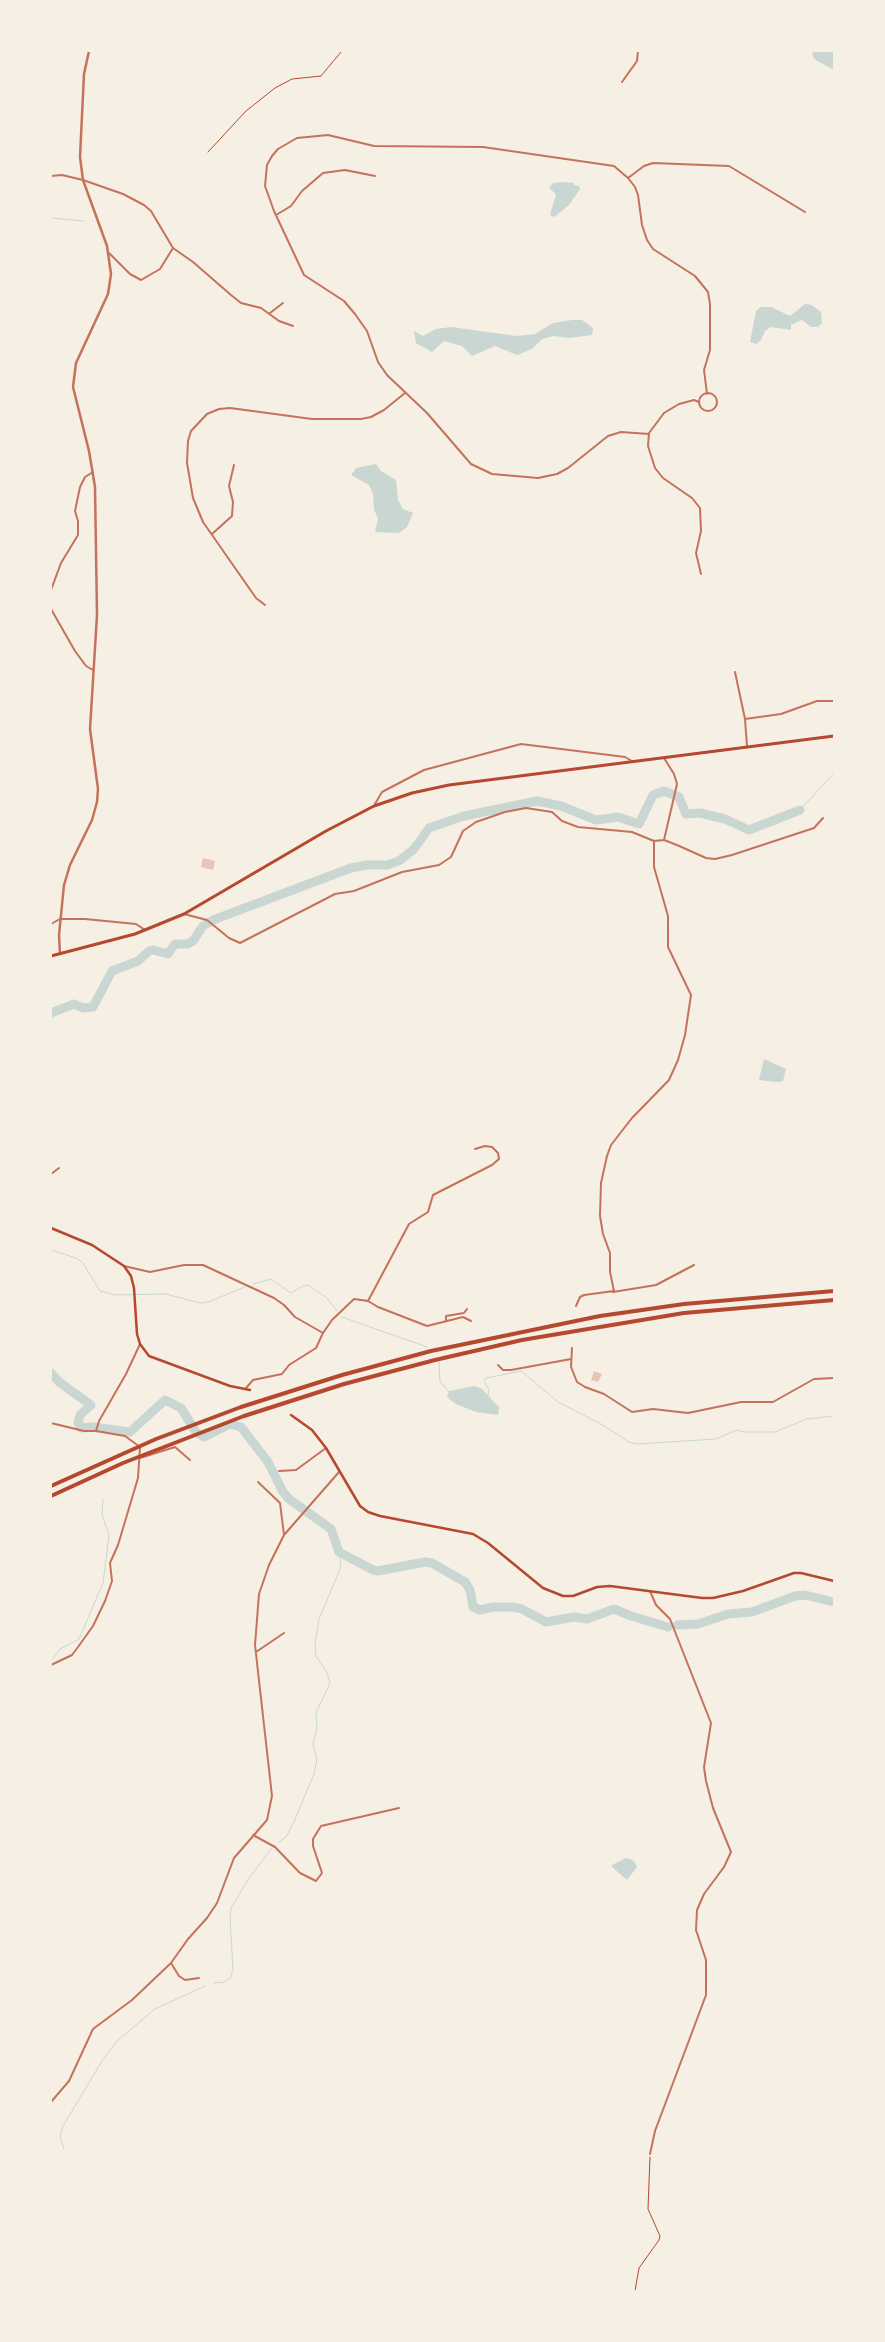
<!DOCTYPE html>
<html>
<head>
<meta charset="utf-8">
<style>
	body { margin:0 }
	#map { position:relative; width:885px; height:2342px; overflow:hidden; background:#f6efe4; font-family:Overpass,sans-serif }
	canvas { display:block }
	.frame { position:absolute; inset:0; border:52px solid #f6efe4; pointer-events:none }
</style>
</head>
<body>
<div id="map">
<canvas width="885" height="2342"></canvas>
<div class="frame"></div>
</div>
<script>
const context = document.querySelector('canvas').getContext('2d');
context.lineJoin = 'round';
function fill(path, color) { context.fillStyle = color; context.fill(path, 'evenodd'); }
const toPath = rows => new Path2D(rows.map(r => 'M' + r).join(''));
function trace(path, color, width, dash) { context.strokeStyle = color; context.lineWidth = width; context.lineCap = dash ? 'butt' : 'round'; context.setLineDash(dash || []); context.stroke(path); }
fill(toPath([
	[812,51,834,51,834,70,814,59],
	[561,182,574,183,574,185,579,186,580,189,569,205,554,217,550,215,556,194,549,188,553,183],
	[805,304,812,305,821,312,822,323,818,327,811,327,802,320,791,325,791,330,771,327,765,331,761,340,756,344,750,342,756,311,761,307,771,307,790,316],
	[572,320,582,320,593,328,592,335,569,338,554,336,542,339,532,349,517,355,495,346,472,356,462,346,444,341,432,352,416,343,414,331,423,336,436,329,451,327,517,336,535,334,553,323],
	[376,464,381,471,396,480,398,500,403,509,413,513,407,527,399,533,375,532,378,519,374,509,373,494,369,485,351,475,356,468],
	[764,1059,786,1069,783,1081,778,1082,759,1080],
	[474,1386,482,1389,499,1407,498,1415,476,1412,456,1404,447,1397,449,1391],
	[626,1858,633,1860,637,1867,627,1880,612,1867,612,1865]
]), '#c9d6d2');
trace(toPath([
	[51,218,84,221],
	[800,810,834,773],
	[51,1250,76,1258,83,1263,100,1291,115,1295,166,1294,200,1303,208,1302,245,1287],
	[253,1284,271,1279,291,1293,303,1286,308,1285,327,1298,337,1311],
	[342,1317,427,1347],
	[439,1362,440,1381,449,1392],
	[488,1396,489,1390,484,1381,486,1378,521,1371,558,1402,601,1424,629,1442,637,1444,716,1439,737,1430,744,1432,775,1432,807,1419,834,1416],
	[51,1661,60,1649,79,1639,103,1583,109,1535,102,1515,103,1499],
	[279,1842,286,1837,293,1824,314,1774,317,1759,313,1744,317,1727,316,1713,330,1683,327,1673,316,1656,315,1644,319,1619,341,1567,339,1552],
	[214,1983,225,1982,230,1978,233,1970,230,1918,231,1908,249,1878,272,1848],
	[64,2149,60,2137,63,2126,102,2061,117,2041,155,2009,205,1986]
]), '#c9d6d2', 1);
trace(toPath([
	[51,1013,74,1004,83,1008,93,1007,112,971,138,961,149,951,153,950,168,954,175,944,188,944,193,941,203,926,213,920,351,868,367,865,387,865,399,861,414,849,429,828,464,816,537,801,561,806,596,820,618,817,639,824,653,795,664,791,679,797,686,814,700,813,725,819,749,830,800,810],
	[51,1373,59,1382,91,1405,80,1415,78,1423,81,1428,93,1427,130,1432,165,1400,181,1408,196,1432,204,1437,230,1424,241,1427,268,1462,283,1492,289,1499,331,1529,339,1552,373,1570,378,1571,425,1562,432,1563,465,1582,470,1590,473,1607,480,1610,493,1607,513,1607,522,1609,546,1622,574,1617,587,1619,614,1609,631,1616,668,1627],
	[677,1625,698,1624,728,1614,752,1612,795,1596,805,1595,834,1602]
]), '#c9d6d2', 9);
fill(toPath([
	[203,858,215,861,213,870,201,867],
	[594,1371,602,1374,598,1382,591,1380]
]), '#e6c5b7');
trace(toPath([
	[208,152,246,111,275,88,292,79,321,76,341,52],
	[635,2291,639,2268,659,2240,660,2236,648,2209,650,2157]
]), '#b5482f', 1);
trace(toPath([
	[622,82,637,61,638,51],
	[51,176,62,175,83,180,123,194,144,205,151,211,173,248,193,262,231,295,241,303,261,308,279,321,293,326],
	[628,178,644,166,653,163,729,166,805,212],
	[276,215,291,206,302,191,323,173,345,170,375,176],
	[109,253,130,274,141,280,160,269,173,248],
	[270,313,283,303],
	'699 402a9 9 0 1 1 18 0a9 9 0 1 1-18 0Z',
	[699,402,694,400,679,404,664,413,649,433,648,446,655,468,663,478,692,498,700,508,701,531,696,553,701,574],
	[649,434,621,432,608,436,568,468,557,474,538,478,492,474,471,464,427,413,387,375,378,362,367,331,355,314,344,301,304,275,274,211,265,186,267,165,272,156,278,149,297,138,328,135,374,146,483,147,614,166,628,178,635,187,638,195,642,225,647,240,653,249,695,276,708,292,710,304,710,350,704,370,707,394],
	[212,534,232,516,233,502,229,486,234,465],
	[51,590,61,563,78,535,78,521,75,511,80,487,85,477,93,472],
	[265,605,256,598,203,522,193,498,187,463,188,441,191,431,207,414,219,409,230,408,312,419,361,419,371,417,384,410,405,393],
	[51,609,75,651,86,666,93,670],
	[735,672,745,719,747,746],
	[745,719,781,714,817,701,834,701],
	[375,804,382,792,424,770,521,744,625,757,632,761],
	[664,840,677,784,674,774,664,758],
	[184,914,207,920,229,938,240,943,335,894,354,891,402,872,439,865,451,857,463,831,476,822,505,812,526,808,552,812,562,821,578,827,632,832,654,841,664,840,677,845,706,858,715,859,732,855,814,828,823,818],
	[51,924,60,919,85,919,136,924,145,930],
	[51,1174,59,1168],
	[124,1266,150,1272,184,1265,203,1265,274,1298,284,1305,295,1317,323,1333],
	[613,1292,656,1285,694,1265],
	[368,1301,409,1224,428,1212,433,1195,492,1165,499,1159,498,1153,492,1147,485,1146,475,1149],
	[576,1306,580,1297,584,1295,614,1291,610,1272,610,1253,603,1234,600,1216,601,1183,607,1156,611,1145,632,1118,669,1080,678,1060,685,1035,691,995,668,947,668,916,654,867,654,841],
	[446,1321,446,1316,464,1313,467,1309],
	[572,1348,571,1367,577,1382,585,1387,604,1394,632,1412,653,1409,688,1413,741,1402,773,1402,814,1379,834,1378],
	[498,1365,503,1370,511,1370,571,1359],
	[246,1388,253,1380,282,1374,289,1365,316,1348,323,1333,332,1320,354,1299,368,1301,378,1307,427,1326,463,1317,471,1321],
	[51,1423,84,1431,96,1431,99,1421,126,1374,140,1344],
	[140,1458,175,1447,190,1460],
	[279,1471,296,1470,326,1448],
	[258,1482,280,1503,284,1535],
	[650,1591,656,1605,670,1619,711,1723,704,1767,706,1781,713,1808,731,1852,724,1867,704,1894,697,1910,696,1930,706,1960,706,1995,655,2131,650,2154],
	[256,1652,284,1633],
	[51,1665,72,1655,78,1647,93,1626,105,1601,112,1581,110,1563,118,1545,138,1478,140,1447,125,1436,96,1431],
	[253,1835,275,1847,300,1873,316,1881,322,1873,313,1846,313,1839,321,1826,399,1808],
	[171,1963,179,1976,185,1980,199,1978],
	[51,2102,69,2081,93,2029,132,2000,171,1963,188,1939,207,1918,217,1903,234,1858,267,1820,272,1796,255,1645,259,1594,269,1565,284,1535,339,1472]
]), '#c5725c', 2);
trace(toPath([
	[60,954,59,935,64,885,70,865,92,820,97,802,98,789,90,729,97,615,95,487,89,451,73,387,76,363,108,294,111,274,107,246,83,180,80,157,84,74,89,51]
]), '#c5725c', 2.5);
trace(toPath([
	[51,1228,92,1245,124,1266,131,1276,134,1288,137,1334,140,1344,149,1356,230,1386,250,1390],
	[291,1415,312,1430,326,1448,360,1506,368,1512,380,1516,473,1534,488,1543,543,1588,563,1596,573,1596,597,1587,610,1586,702,1598,713,1598,743,1591,794,1573,801,1573,834,1581]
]), '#b5482f', 2.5);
trace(toPath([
	[51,956,135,934,184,914,326,831,374,806,412,793,449,785,834,736]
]), '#b5482f', 3);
trace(toPath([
	[51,1486,156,1439,241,1407,342,1375,431,1351,600,1316,684,1304,834,1291],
	[51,1496,123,1463,244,1416,344,1384,435,1360,522,1340,684,1313,834,1300]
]), '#b5482f', 4);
</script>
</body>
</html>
